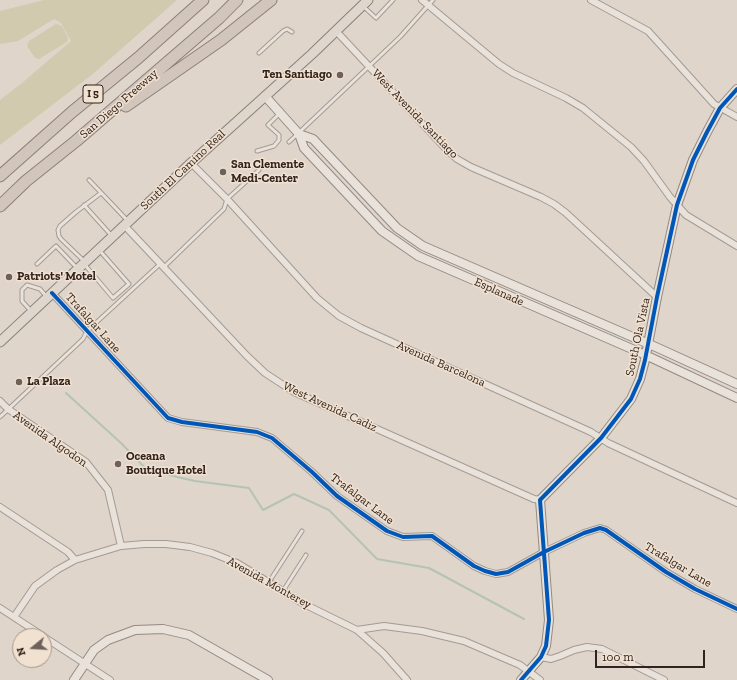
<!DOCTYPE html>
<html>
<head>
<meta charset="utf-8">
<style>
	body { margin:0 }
	#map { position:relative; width:737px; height:680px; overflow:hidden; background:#dfd5ca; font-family:"Zilla Slab",serif }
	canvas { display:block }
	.north { position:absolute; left:12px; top:628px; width:40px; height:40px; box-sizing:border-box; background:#f1e1d0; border:1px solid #a49588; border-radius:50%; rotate:252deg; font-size:11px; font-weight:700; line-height:16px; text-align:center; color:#31231d }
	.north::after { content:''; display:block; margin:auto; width:14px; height:18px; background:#6e615a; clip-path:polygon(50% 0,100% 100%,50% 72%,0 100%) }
	.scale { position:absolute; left:595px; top:650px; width:110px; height:18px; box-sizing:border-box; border:2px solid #31231d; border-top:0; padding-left:5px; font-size:12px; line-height:14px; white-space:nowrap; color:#31231d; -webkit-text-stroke:3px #f1e1d0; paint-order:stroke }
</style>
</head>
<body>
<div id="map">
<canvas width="737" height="680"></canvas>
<div class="north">N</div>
<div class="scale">100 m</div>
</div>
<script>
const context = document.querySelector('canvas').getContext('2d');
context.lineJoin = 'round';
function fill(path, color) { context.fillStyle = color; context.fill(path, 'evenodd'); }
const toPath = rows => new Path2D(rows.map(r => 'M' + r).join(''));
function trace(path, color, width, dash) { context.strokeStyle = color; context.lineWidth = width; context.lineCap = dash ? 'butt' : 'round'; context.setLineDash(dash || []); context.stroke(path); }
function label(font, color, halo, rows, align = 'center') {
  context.font = font + ' "Zilla Slab",serif'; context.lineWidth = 3; context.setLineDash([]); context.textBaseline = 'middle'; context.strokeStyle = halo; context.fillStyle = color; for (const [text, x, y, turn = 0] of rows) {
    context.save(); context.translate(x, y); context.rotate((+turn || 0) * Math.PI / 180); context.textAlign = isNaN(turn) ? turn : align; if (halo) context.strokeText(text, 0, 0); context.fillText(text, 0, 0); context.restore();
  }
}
fill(toPath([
	[44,0,177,0,94,73,0,145,0,100,22,83,71,41,61,23,54,19,18,41,0,44,0,11],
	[56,24,62,26,68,38,67,42,39,59,35,58,27,46,29,41]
]), '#d1caae');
trace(toPath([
	[66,393,121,443,147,470,195,481,249,488,263,510,294,494,329,510,377,559,429,568,524,619]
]), '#b5c3b7', 2);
const lane = toPath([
	[364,7,376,18,393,0],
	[259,53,283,31,287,29,292,32],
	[289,142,400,37,433,0],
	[257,151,274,146,279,140,279,135,268,125,280,113],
	[89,180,127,220],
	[84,205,111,235],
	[84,261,61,239,59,236,58,230,60,226,76,212,101,193],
	[37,264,56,246,77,268],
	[85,265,113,298,129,284,100,251],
	[164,267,224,209,227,199,259,170],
	[31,311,22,301,22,290,27,285,40,289,46,296],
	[0,417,83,339,87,331,160,264],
	[269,582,302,531],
	[283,591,306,555]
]);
const street = toPath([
	[422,0,499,64,513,73,566,98,583,108,631,147,644,161,670,197,686,215,737,246],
	[591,0,648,31,714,104,737,117],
	[336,31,447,150,457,159,471,167,541,197,554,204,566,213,657,297],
	[191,163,227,199,317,298,339,316,361,328,591,432,608,443,737,503],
	[124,225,247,356,265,373,294,392,534,499,540,500],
	[52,293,168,418,182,422,257,432,272,438,312,472,337,496,387,531,403,537,432,536,474,566,485,571,496,574,508,572,544,552,584,533,600,528,606,530,666,572,695,589,737,609],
	[0,401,8,409,86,462,108,490,121,546],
	[0,507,68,552,75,560],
	[0,608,43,636],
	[14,617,35,586,57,570,75,560,121,546,144,544,166,544,190,547,212,553,237,563,304,604,357,630,383,653,407,680],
	[357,630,384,626,422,631,464,641,520,665,540,680],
	[44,637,110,680],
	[541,657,551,659,560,656,574,650,587,647,602,649,664,680]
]);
const secondary = toPath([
	[265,96,299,134,304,148,382,231,418,256,639,352,737,398],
	[299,134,313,139,397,228,423,246,658,348,737,384],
	[74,680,94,650,108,640,135,630,163,629,189,635,268,680],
	[521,680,541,657,546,646,549,620,540,500,601,438,631,399,640,379,645,360,657,297,677,205,693,160,707,132,720,108,737,89]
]);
const primary = toPath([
	[0,342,191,163,312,54,368,0]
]);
const highway = toPath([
	[126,106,221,40,271,0],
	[0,176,72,112,138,58,203,0],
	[0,206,26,181,76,141,219,18,237,0]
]);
trace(lane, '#a49b94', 5);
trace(street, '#a49b94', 8);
trace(secondary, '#948a83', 10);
trace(primary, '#8a817a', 11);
trace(highway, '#8a817a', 13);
trace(lane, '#e8e2db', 3);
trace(street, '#e8e2db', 6);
trace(secondary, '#e8e2db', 8);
trace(primary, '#dfd6cd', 9);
trace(highway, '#d2c5bc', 11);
trace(toPath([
	[52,293,168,418,182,422,257,432,272,438,312,472,337,496,387,531,403,537,432,536,474,566,485,571,496,574,508,572,544,552,584,533,600,528,606,530,666,572,695,589,737,609],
	[521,680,541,657,546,646,549,620,540,500,601,438,631,399,640,379,645,360,657,297,677,205,693,160,707,132,720,108,737,89]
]), '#0057b8', 4);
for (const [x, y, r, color] of [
	[340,75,4,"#6e615a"],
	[223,172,4,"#6e615a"],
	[9,277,4,"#6e615a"],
	[19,382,4,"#6e615a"],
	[118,464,4,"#6e615a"]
]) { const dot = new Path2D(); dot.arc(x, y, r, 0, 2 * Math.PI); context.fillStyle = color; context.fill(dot); trace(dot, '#f1e1d0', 1.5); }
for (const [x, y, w] of [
	[93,94,20]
]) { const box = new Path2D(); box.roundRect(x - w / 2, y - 9, w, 18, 3); context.fillStyle = '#f1e1d0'; context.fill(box); trace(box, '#31231d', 1); }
label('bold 11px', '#31231d', null, [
	["I 5",93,94]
]);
label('bold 12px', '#31231d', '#f1e1d0', [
	["Ten Santiago",332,75,"right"],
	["San Clemente",231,165],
	["Medi-Center",231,179],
	["Patriots' Motel",17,277],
	["La Plaza",27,382],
	["Oceana",126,457],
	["Boutique Hotel",126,471]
], 'left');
label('12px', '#31231d', '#f1e1d0', [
	["San Diego Freeway",119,104,-41],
	["West Avenida Santiago",415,114,46],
	["South El Camino Real",183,170,-43],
	["Esplanade",499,292,24],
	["Trafalgar Lane",93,323,48],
	["South Ola Vista",638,337,-78],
	["Avenida Barcelona",441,364,24],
	["West Avenida Cadiz",330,407,25],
	["Avenida Algodon",50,439,35],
	["Trafalgar Lane",362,499,37],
	["Trafalgar Lane",678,565,31],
	["Avenida Monterey",269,583,29]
]);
</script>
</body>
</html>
